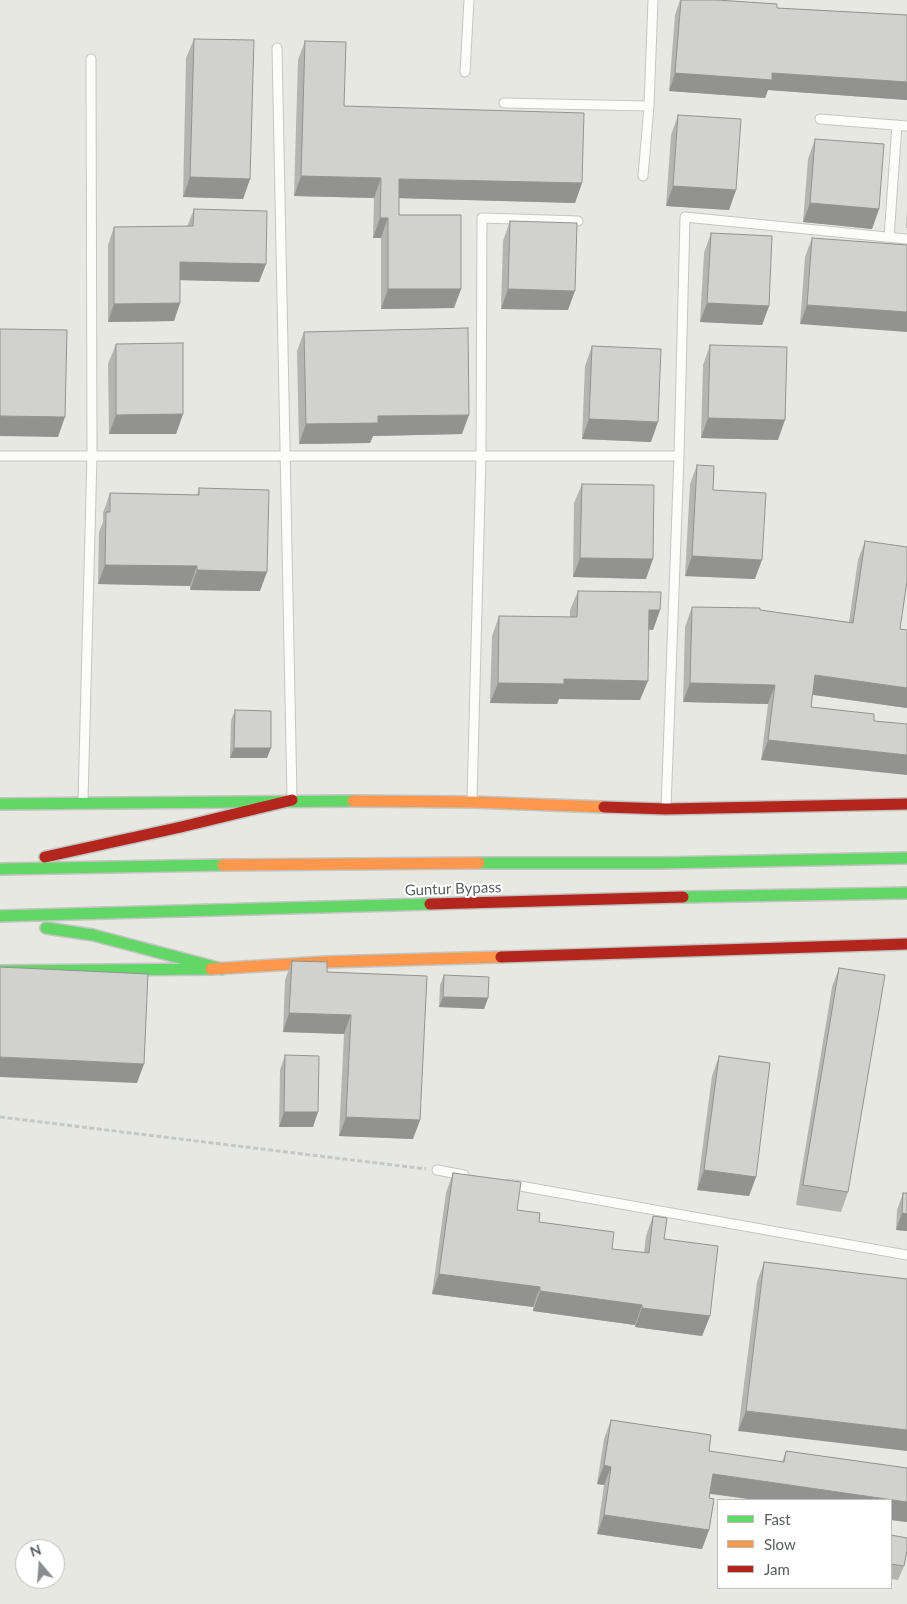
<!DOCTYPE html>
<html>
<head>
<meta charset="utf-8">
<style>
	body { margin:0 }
	#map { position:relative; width:907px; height:1604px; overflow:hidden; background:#e8e8e3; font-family:Lato,sans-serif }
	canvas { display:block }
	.legend { position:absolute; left:717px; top:1499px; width:175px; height:90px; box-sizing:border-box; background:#fff; border:1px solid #bdbec0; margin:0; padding:6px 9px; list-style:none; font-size:15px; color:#595d61 }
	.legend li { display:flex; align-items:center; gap:10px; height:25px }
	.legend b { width:25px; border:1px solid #bdbec0 }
	.north { position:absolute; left:15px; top:1539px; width:50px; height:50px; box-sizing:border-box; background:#fff; border:1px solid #bdbec0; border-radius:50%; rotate:342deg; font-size:14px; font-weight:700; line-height:20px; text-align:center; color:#595d61 }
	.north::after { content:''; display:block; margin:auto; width:18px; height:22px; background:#8b8e8e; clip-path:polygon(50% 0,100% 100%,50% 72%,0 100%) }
</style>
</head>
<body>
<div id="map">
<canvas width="907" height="1604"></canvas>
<ul class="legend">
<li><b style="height:6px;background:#63d668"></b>Fast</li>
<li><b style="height:6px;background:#ff974d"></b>Slow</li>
<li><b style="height:6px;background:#b3261e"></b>Jam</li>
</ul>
<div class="north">N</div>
</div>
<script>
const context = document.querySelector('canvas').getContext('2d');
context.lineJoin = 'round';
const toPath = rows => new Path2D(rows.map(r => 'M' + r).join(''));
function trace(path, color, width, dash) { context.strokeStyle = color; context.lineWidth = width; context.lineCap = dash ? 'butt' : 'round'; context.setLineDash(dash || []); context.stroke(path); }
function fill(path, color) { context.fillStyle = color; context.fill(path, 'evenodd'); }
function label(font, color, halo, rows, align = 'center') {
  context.font = font + ' Lato,sans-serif'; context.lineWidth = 4; context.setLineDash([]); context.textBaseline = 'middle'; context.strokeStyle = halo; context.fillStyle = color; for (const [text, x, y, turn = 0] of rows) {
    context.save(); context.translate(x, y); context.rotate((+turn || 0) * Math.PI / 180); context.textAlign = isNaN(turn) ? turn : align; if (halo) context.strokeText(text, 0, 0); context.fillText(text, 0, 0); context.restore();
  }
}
const lane = toPath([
	[277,48,292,797],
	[465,72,469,0],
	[504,103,649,106],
	[820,119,907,126],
	[643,176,649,106,653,0],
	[889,237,897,125],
	[0,456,679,456],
	[472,799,481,456,482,218,578,221],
	[83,800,92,456,91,59],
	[666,808,679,456,685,217,907,239],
	[437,1170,464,1175],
	[509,1184,907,1255]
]);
const fast = toPath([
	[0,804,353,801],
	[479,863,661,863,907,858],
	[0,869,223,865],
	[683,897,907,893],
	[0,916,430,904],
	[46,928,93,935,222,969],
	[0,971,211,969]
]);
const slow = toPath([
	[353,801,472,802,604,807],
	[223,865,479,863],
	[211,969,325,962,501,957]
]);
const jam = toPath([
	[604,807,666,809,907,804],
	[45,857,181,827,292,800],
	[430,904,683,897],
	[501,957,907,944]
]);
trace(lane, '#c5c5c4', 11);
trace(fast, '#c4c5c3', 14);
trace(slow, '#c4c5c3', 14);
trace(jam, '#c4c5c3', 14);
trace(toPath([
	[0,1117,426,1169]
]), '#c4c9c7', 3, [5, 2.5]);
trace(lane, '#fcfcfb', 9);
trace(fast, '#63d668', 11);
trace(slow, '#ff974d', 11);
trace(jam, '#b3261e', 11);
fill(toPath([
	[680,0,717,0,777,8,907,15,907,100,768,90,765,98,669,91,675,15],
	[194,39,250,179,243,199,183,197,186,58],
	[305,41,344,106,582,183,575,203,399,198,399,215,461,289,454,308,381,309,381,238,373,238,374,198,294,196,298,60],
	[678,115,736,190,729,210,666,206,671,135],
	[815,139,879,209,872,229,803,222,808,159],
	[194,209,266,264,259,282,180,280,180,303,174,321,108,322,108,245,114,227,187,227],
	[907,209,907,228,906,228],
	[510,221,568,310,501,309,503,241],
	[711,233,769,306,762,325,700,322,704,253],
	[812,238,907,245,800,324,805,257],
	[304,332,462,434,373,436,370,443,299,444,297,351],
	[116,344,183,414,176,434,109,434,108,364],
	[710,345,778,440,701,438,703,365],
	[592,346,651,442,582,439,585,366],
	[697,465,713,490,755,579,685,576,690,484],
	[582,484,646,579,573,577,574,503],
	[199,488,260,591,190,590,190,586,98,584,99,532,103,522,103,513,110,493,197,495],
	[865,541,900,629,907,630,907,708,813,695,761,760,768,704,683,702,685,627,692,607,760,610,849,622,858,560],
	[578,591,660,610,653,630,649,629,640,700,559,699,557,704,490,703,492,636,499,616,570,617,570,610],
	[235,710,267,758,230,758,231,721],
	[292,961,327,972,420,1120,413,1139,339,1136,344,1034,283,1032,285,980],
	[839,968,848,1192,841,1212,796,1205,832,987],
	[444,975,488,998,484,1009,439,1007,440,985],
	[285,1055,313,1127,279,1127,280,1070],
	[719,1056,756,1177,749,1196,697,1190,712,1076],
	[453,1173,539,1222,612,1249,644,1253,646,1236,653,1216,664,1239,710,1316,702,1336,635,1327,635,1325,533,1311,533,1307,432,1294,446,1193],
	[903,1193,907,1231,896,1230,897,1210],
	[764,1262,907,1279,738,1431,757,1282],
	[611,1420,711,1435,709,1451,782,1462,786,1451,907,1468,907,1522,891,1520,891,1500,756,1500,710,1494,709,1498,714,1499,709,1530,702,1549,597,1534,604,1485,597,1484,604,1439],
	[891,1535,904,1566,898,1580,891,1579]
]), '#b4b4b0');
fill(toPath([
	[675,73,772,73,907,82,907,100,768,90,765,98,669,91],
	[301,176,381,178,374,198,294,196],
	[190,177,250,179,243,199,183,197],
	[399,179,582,183,575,203,392,198],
	[673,186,736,190,729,210,666,206],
	[810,203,879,209,872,229,803,222],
	[380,218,388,218,381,238,373,238],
	[180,262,266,264,259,282,174,280],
	[388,289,461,289,454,308,381,309],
	[508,289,575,291,568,310,501,309],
	[180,303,174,321,108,322,114,304],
	[707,303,769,306,762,325,700,322],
	[807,305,907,312,907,332,800,324],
	[183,414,176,434,109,434,116,415],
	[469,415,462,434,373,436,370,443,299,444,306,424,378,416],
	[0,416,65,417,58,437,0,436],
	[708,418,785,420,778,440,701,438],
	[589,419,658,422,651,442,582,439],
	[692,556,762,560,755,579,685,576],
	[580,558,653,559,646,579,573,577],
	[105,565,197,566,190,586,98,584],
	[197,570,267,572,260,591,190,590],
	[649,610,660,610,653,630,642,629],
	[815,675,907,688,907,708,808,694],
	[564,679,648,681,640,700,559,699,557,704,490,703,498,683],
	[690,683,775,685,768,704,683,702],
	[768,740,907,755,907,775,761,760],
	[234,748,271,748,267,758,230,758],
	[443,997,488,998,484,1009,439,1007],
	[289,1013,351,1015,344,1034,283,1032],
	[0,1057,144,1064,137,1083,0,1077],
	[284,1112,318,1112,313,1127,279,1127],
	[346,1117,420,1120,413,1139,339,1136],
	[704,1170,756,1177,749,1196,697,1190],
	[902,1213,907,1214,907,1231,896,1230],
	[439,1274,540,1287,533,1307,432,1294],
	[540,1291,642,1305,635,1325,533,1311],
	[642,1308,710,1316,702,1336,635,1327],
	[746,1411,907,1430,907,1451,738,1431],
	[604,1465,611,1467,604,1485,597,1484],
	[713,1474,907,1502,907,1522,891,1520,891,1500,756,1500,706,1493],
	[604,1515,709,1530,702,1549,597,1534]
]), '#929290');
const building = toPath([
	[681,0,717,0,777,4,777,8,907,15,907,82,772,73,772,80,675,73,681,0],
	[194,39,254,40,250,179,190,177,194,39],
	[305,41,346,42,344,106,584,113,582,183,399,179,399,215,461,215,461,289,388,289,388,218,380,218,381,178,301,176,305,41],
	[678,115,741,119,736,190,673,186,678,115],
	[815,139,884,144,879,209,810,203,815,139],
	[194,209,267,211,266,264,180,262,180,303,114,304,114,227,193,226,194,209],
	[510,221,577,223,575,291,508,289,510,221],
	[711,233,772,236,769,306,707,303,711,233],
	[812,238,907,245,907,312,807,305,812,238],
	[468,328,469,415,378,416,378,423,306,424,304,332,468,328],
	[0,329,67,330,65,417,0,416,0,329],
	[183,343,183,414,116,415,116,344,183,343],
	[710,345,787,347,785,420,708,418,710,345],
	[592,346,661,349,658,422,589,419,592,346],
	[697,465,714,466,713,490,766,493,762,560,692,556,697,465],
	[582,484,654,485,653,559,580,558,582,484],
	[199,488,269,490,267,572,197,570,197,566,105,565,106,512,110,512,110,493,199,495,199,488],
	[865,541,907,547,907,581,900,629,907,630,907,688,815,675,811,707,874,714,874,721,907,724,907,755,768,740,775,685,690,683,692,607,760,608,760,610,853,623,865,541],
	[578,591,661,592,660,610,649,610,648,681,564,679,564,684,498,683,499,616,577,617,578,591],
	[235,710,271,711,271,748,234,748,235,710],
	[292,961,327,962,327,972,427,976,420,1120,346,1117,351,1015,289,1013,292,961],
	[0,967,148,974,144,1064,0,1057,0,967],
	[839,968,885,975,848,1192,803,1185,839,968],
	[444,975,489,977,488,998,443,997,444,975],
	[285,1055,319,1056,318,1112,284,1112,285,1055],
	[719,1056,770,1063,756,1177,704,1170,719,1056],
	[453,1173,521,1182,517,1210,540,1213,539,1222,614,1232,612,1249,649,1253,653,1216,667,1218,664,1239,718,1246,710,1316,642,1308,642,1305,540,1291,540,1287,439,1274,453,1173],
	[903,1193,907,1193,907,1214,902,1213,903,1193],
	[764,1262,907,1279,907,1430,746,1411,764,1262],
	[611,1420,711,1435,709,1451,784,1462,786,1451,907,1468,907,1502,713,1474,709,1498,714,1499,709,1530,604,1515,611,1467,604,1465,611,1420],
	[891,1535,907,1538,907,1550,904,1566,891,1564,891,1535]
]);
fill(building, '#d1d1cd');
trace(building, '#929290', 1);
label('15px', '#595d61', '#fff', [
	["Guntur Bypass",453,889,-2]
]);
</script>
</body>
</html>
